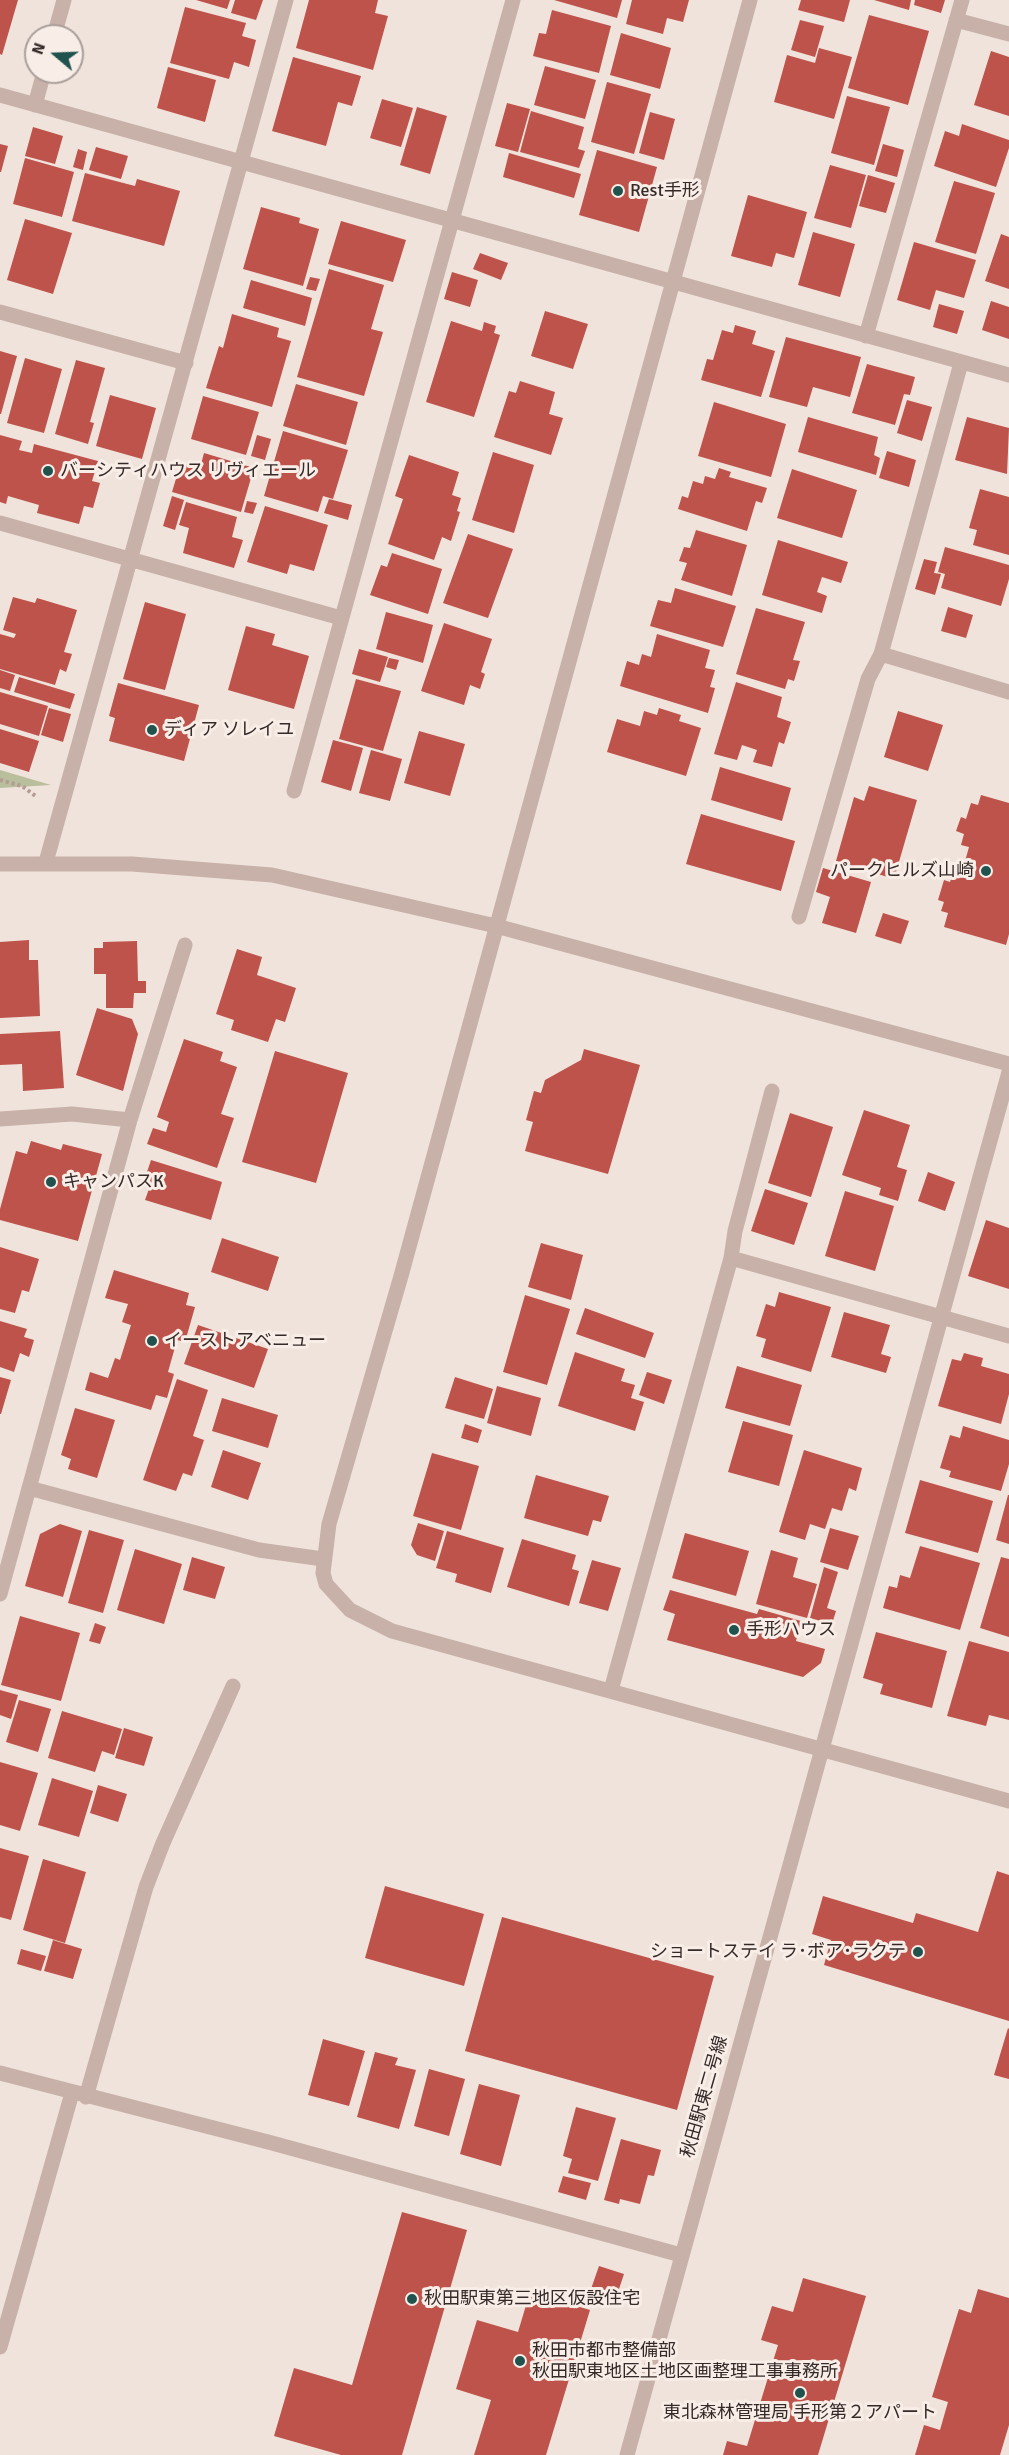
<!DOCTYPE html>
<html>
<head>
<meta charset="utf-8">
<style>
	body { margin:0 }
	#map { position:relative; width:1009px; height:2455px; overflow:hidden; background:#f0e3db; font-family:Signika,sans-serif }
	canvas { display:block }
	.north { position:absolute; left:24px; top:24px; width:60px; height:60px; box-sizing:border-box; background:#f8ede7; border:2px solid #aa9f9b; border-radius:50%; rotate:289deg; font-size:16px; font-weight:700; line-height:24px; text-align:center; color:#352a28 }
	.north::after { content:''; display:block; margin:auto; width:21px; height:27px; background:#20534e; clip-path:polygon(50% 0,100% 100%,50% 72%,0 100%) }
</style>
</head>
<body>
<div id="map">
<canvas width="1009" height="2455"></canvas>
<div class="north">N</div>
</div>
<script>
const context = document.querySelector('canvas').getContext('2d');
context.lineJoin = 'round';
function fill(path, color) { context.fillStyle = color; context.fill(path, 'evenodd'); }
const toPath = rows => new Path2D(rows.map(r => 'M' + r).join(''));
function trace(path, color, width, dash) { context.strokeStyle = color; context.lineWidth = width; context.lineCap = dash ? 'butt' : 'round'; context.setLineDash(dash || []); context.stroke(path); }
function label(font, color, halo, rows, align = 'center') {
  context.font = font + ' Signika,"Noto Sans JP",sans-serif'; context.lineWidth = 6; context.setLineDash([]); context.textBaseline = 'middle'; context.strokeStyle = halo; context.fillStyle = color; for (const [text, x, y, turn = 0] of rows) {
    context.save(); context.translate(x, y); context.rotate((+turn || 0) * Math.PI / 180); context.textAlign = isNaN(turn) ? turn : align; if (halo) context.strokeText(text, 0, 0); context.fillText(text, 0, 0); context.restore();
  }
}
fill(toPath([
	[0,770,51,785,0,788]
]), '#b9be9c');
fill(toPath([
	[0,0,18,0,2,55,0,54],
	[196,0,230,0,227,9],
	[235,0,263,0,256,20,231,13],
	[309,0,378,0,375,13,388,16,373,70,296,48],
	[554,0,622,0,617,18],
	[632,0,689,0,683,22,667,18,663,34,626,24],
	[801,0,850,0,844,22,798,10],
	[874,0,911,0,909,10],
	[915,0,945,0,941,13,914,5],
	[185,7,246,23,242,36,256,40,249,67,234,62,229,79,170,63],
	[552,10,611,26,599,73,533,56,539,33,546,34],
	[869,15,929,31,908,105,848,88],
	[800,20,824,26,815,57,791,50],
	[621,33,671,48,660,89,610,75],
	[819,48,852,57,834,119,774,102,787,55,815,63],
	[991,51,1009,57,1009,116,974,105],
	[293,57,361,76,352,106,338,102,326,146,272,131],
	[545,66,596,80,585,119,534,105],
	[168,67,216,80,205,122,157,108],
	[607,82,651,94,634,154,591,142],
	[847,96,890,107,874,165,831,153],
	[382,99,413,108,401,147,370,138],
	[507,103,530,109,518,152,495,146],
	[417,107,447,116,430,174,400,165],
	[531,111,584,127,578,149,585,151,579,168,520,152],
	[650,112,675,119,664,160,639,153],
	[962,124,1009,140,1009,148,996,187,934,166,945,131,959,136],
	[33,127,63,136,55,164,25,156],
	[0,144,8,146,1,172,0,172],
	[883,144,904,150,897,177,875,171],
	[96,147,128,156,121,179,89,170],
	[78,149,87,152,83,170,73,167],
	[597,150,657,167,639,232,579,215],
	[509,153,581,174,574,198,503,177],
	[25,158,74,172,62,217,13,204],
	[830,165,866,175,851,228,814,218],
	[85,173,135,186,137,179,180,191,164,246,72,221],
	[868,175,895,183,886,213,859,206],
	[954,181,995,193,976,254,935,242],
	[748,195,807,212,794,258,776,253,772,267,731,256],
	[261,207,300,218,299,223,319,229,303,286,243,269],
	[25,219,72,233,53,294,7,280],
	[341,221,406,240,393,282,328,264],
	[813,232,855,244,840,297,798,285],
	[1001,234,1009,237,1009,289,985,281],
	[914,242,976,260,964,298,936,290,930,310,897,300],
	[480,253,508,263,501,280,473,269],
	[329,269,384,285,371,329,383,332,364,396,297,377],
	[452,272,478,280,470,307,444,299],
	[310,277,320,279,316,291,306,289],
	[251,280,312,298,305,326,243,308],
	[991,301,1009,307,1009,339,982,330],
	[939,304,964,311,957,334,933,327],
	[545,311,588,324,573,369,531,356],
	[232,314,279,328,277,337,291,341,272,407,206,388,219,346,223,348],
	[451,321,482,331,484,322,496,326,494,333,500,335,474,417,426,402],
	[735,325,756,331,752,344,775,351,761,397,701,380,707,359,713,360,722,330,733,333],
	[786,337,861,357,850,397,813,387,807,407,769,397],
	[0,351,17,356,1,414,0,414],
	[25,358,62,369,44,433,7,423],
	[76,360,105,368,90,422,94,423,88,444,55,434],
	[867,364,915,377,910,395,904,394,895,425,852,413],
	[520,381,555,392,549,414,563,418,551,455,494,437,509,391,516,393],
	[296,384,358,402,346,445,283,426],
	[110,395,156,408,142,459,96,446],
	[203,396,259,412,246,455,191,439],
	[907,400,932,407,922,441,897,433],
	[714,402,786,424,771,477,698,456],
	[808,417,878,437,874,455,880,458,876,475,798,452],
	[967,417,1009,428,1007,474,955,460],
	[283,431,348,450,333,499,323,496,318,512,264,496],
	[0,435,22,441,19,450,32,453,34,444,98,461,92,481,100,483,93,508,84,506,79,524,37,513,39,505,8,496,6,504,0,502],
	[257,435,271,439,265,460,251,456],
	[887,451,916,460,909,487,879,478],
	[493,452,534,465,514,533,472,520],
	[204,453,254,468,241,512,172,492,181,462,200,468],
	[409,455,459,472,452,495,461,498,457,511,460,512,451,541,442,537,434,560,388,544,403,499,395,496],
	[719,468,731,472,729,477,767,488,762,503,756,501,747,531,678,509,682,496,688,498,693,481,703,484,705,476,715,479],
	[792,469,857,490,842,538,777,518],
	[980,489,1009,497,1009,555,973,545,977,530,969,528],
	[172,496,184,500,175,530,163,526],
	[329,499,352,505,348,520,324,513],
	[247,501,257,503,253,514,244,512],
	[186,502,237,517,232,537,243,540,234,568,183,553,189,528,179,525],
	[265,506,328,525,314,571,290,564,287,574,247,562],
	[696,530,747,545,732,596,681,580,687,563,679,561,684,547,690,548],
	[468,534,513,549,488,618,443,603],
	[778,540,848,562,841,583,822,577,817,592,827,596,822,613,762,595],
	[945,547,1009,565,1009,579,1001,606,941,588,945,574,938,572],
	[392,553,442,569,428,614,370,595,381,565,387,567],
	[924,559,937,562,934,573,941,574,935,595,915,589],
	[675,588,736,606,723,647,650,626,658,600,671,603],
	[13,597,35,603,37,598,77,610,64,652,72,654,66,672,60,669,55,685,0,669,0,634,14,638,16,634,3,630],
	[145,602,186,614,165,690,123,679],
	[948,607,973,615,966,638,941,631],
	[756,608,805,622,793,660,800,661,794,681,788,679,785,689,736,674],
	[386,612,433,625,423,663,376,649],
	[444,623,492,639,481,672,485,674,480,689,470,685,464,705,421,691],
	[246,626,275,634,272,645,309,656,294,709,228,690],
	[657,634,710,650,705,668,715,670,710,687,715,688,708,713,620,686,627,661,639,665,642,654,651,657],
	[359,649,388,657,380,682,352,674],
	[389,658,399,660,396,670,386,667],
	[0,670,15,675,10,691,0,688],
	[19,677,75,694,70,709,14,692],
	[356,679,401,691,383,751,339,739],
	[736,682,782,697,777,717,791,722,784,744,779,742,772,767,753,762,757,750,742,745,737,760,714,754],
	[118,683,199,705,184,761,109,741,115,718,109,716],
	[0,692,48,706,39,736,0,724],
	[49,708,71,714,63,742,41,735],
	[659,708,681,715,679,721,701,728,686,776,607,752,617,719,640,726,644,711,657,715],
	[898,711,943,725,928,771,884,757],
	[0,729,39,741,29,772,0,763],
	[419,731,465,744,450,796,404,783],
	[333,740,363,748,351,791,321,782],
	[371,750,402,759,390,801,359,793],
	[720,767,791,788,782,821,711,800],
	[869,786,917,800,894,879,836,861,854,797,864,801],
	[981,795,1009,803,1009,934,1006,945,944,927,948,913,941,911,944,902,938,900,944,880,950,882,954,870,962,872,969,847,961,845,964,834,956,831,961,817,966,819,971,803,978,805],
	[701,814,795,841,781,891,686,864],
	[823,868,871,882,856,933,822,923,830,897,816,892],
	[883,913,909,921,901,944,875,936],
	[29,940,29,960,38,960,40,1016,0,1018,0,942],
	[137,941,138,981,146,981,146,993,134,993,133,1008,106,1008,106,974,94,974,94,948,103,948,103,942],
	[237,949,262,957,257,975,296,988,285,1022,276,1019,268,1042,231,1030,234,1020,216,1014],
	[97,1008,132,1019,138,1034,123,1091,76,1075],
	[60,1031,64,1088,23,1091,22,1064,0,1065,0,1034],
	[184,1039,223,1052,220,1061,237,1067,221,1114,234,1118,217,1168,147,1144,153,1128,166,1132,169,1122,157,1117],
	[584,1049,640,1065,608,1174,525,1151,533,1122,526,1120,534,1091,541,1093,545,1080,581,1060],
	[275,1051,348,1073,316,1183,242,1162],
	[864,1110,910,1125,897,1167,907,1170,898,1201,879,1195,881,1188,842,1175],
	[790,1113,833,1127,811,1197,768,1183],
	[31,1141,61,1150,63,1144,102,1154,78,1241,0,1220,0,1209,16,1151,27,1154],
	[151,1160,222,1182,211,1220,145,1200,150,1186,143,1184],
	[928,1172,955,1182,945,1211,918,1201],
	[765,1189,808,1203,794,1245,751,1231],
	[845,1191,894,1206,875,1271,825,1256],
	[986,1220,1009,1228,1009,1289,968,1276],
	[222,1238,279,1257,268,1291,211,1272],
	[541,1243,583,1255,571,1300,528,1287],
	[0,1247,39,1259,29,1292,22,1290,15,1313,0,1309],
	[114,1270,189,1293,186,1305,195,1307,185,1342,177,1340,168,1372,174,1374,167,1398,156,1395,151,1410,85,1390,90,1372,108,1378,115,1358,120,1360,131,1325,122,1322,128,1304,105,1298],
	[779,1292,831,1307,811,1372,761,1357,766,1339,756,1336,766,1304,775,1307],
	[525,1295,570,1309,547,1385,503,1372],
	[585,1308,654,1333,645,1358,576,1334],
	[844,1312,890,1325,881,1354,891,1357,886,1373,831,1357],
	[0,1321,27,1329,24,1337,34,1340,29,1357,20,1353,14,1372,0,1367],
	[198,1325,268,1349,254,1388,184,1364],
	[575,1352,625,1369,621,1381,635,1385,631,1398,644,1402,635,1431,558,1406],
	[964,1353,983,1358,981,1366,1009,1374,1009,1394,1001,1424,938,1406,952,1359,961,1361],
	[737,1366,802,1385,790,1426,725,1408],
	[647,1372,672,1380,664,1404,639,1395],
	[0,1377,11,1380,1,1414,0,1414],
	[455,1377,493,1389,484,1419,445,1408],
	[177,1379,208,1390,193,1436,204,1440,192,1476,183,1473,176,1491,143,1480],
	[497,1386,541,1398,531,1436,487,1423],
	[222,1398,278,1415,268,1448,212,1431],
	[75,1408,115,1420,97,1478,68,1469,71,1459,61,1455],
	[743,1421,793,1435,779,1486,728,1472],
	[465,1424,482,1430,478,1443,461,1438],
	[963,1426,1009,1440,1009,1464,1001,1491,949,1477,951,1471,940,1468,950,1435,960,1438],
	[223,1450,261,1463,248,1500,211,1487],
	[804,1450,862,1468,856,1491,849,1488,842,1511,832,1508,825,1529,810,1524,805,1540,779,1532],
	[432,1453,479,1466,461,1530,413,1516],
	[536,1475,609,1496,601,1522,593,1520,588,1536,524,1518],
	[920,1480,993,1501,978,1553,905,1533],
	[1008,1495,1009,1495,1009,1544,996,1540],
	[418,1523,444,1531,435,1561,417,1555,411,1545],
	[60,1524,82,1531,63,1597,25,1586,40,1534],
	[830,1528,859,1536,848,1570,820,1562],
	[89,1530,124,1540,103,1613,68,1603],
	[447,1531,504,1548,491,1593,455,1582,457,1574,436,1568],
	[685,1533,749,1551,736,1596,672,1578],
	[522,1539,576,1555,572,1569,579,1571,569,1606,507,1587],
	[920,1546,980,1563,960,1630,883,1608,889,1586,897,1588,900,1575,910,1578],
	[135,1549,182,1564,164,1624,117,1610],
	[771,1550,798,1558,793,1577,817,1584,807,1618,756,1604],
	[192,1557,225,1567,215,1599,183,1590],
	[1001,1557,1009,1559,1009,1637,980,1628],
	[592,1560,621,1568,608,1611,579,1603],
	[824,1567,838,1572,827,1608,836,1611,832,1624,810,1618],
	[670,1590,757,1614,759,1609,801,1621,796,1641,825,1649,821,1663,803,1677,667,1640,675,1614,663,1610],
	[20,1616,80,1633,61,1701,1,1685],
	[95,1623,106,1627,100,1644,89,1641],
	[876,1632,947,1651,932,1708,880,1694,883,1684,863,1678],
	[969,1641,1009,1652,1009,1720,989,1715,986,1726,947,1716],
	[0,1690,18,1695,11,1719,0,1715],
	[19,1700,51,1709,38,1752,6,1742],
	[62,1711,122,1729,114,1755,102,1751,95,1772,48,1758],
	[124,1728,153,1737,144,1766,115,1758],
	[0,1762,38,1773,20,1831,0,1825],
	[52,1778,93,1791,79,1837,38,1825],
	[98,1785,127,1794,118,1822,90,1813],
	[0,1848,29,1856,11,1920,0,1917],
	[43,1859,86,1872,65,1943,23,1930],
	[997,1871,1009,1875,1009,2021,824,1965,831,1940,812,1934,823,1896,913,1923,916,1913,978,1932],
	[385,1886,484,1914,464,1986,365,1958],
	[502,1917,714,1976,677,2110,465,2051],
	[53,1940,82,1949,73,1979,44,1971],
	[21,1949,46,1956,41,1971,17,1964],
	[1008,2028,1009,2029,1009,2079,994,2075],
	[323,2039,365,2051,349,2106,308,2095],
	[375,2052,398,2058,395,2065,416,2070,399,2129,357,2117],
	[429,2069,465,2079,449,2136,414,2126],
	[479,2084,520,2095,501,2166,460,2154],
	[576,2107,616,2118,598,2181,568,2173,572,2159,563,2156],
	[621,2139,661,2150,654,2176,648,2175,640,2204,620,2199,619,2204,604,2200],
	[563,2176,591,2183,586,2200,558,2192],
	[402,2212,467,2230,402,2455,341,2455,274,2436,294,2368,352,2385],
	[599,2266,624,2274,616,2298,591,2289],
	[803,2278,866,2296,818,2455,723,2455,727,2441,747,2446,778,2345,761,2340,772,2306,793,2312],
	[978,2289,1009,2298,1009,2425,1000,2455,915,2455,924,2425,940,2430,948,2402,932,2397,959,2309,971,2313],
	[530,2292,590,2310,546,2455,474,2455,491,2400,456,2389,477,2320,518,2332]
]), '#be534b');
trace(toPath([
	[0,780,22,786,37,797]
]), '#b39b92', 4, [3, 3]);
trace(toPath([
	[956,20,1009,34],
	[54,36,64,0],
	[0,95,1009,375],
	[35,105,44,72],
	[0,312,186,363],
	[866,336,962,0],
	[0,523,341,618],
	[881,654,1009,692],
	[294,791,513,0],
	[46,862,286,0],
	[799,917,868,679,881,654,961,363],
	[0,1119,72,1114,130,1120],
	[731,1258,1009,1336],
	[29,1488,259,1550,323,1559],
	[0,1594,130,1120,185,945],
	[611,1690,731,1258,735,1231,772,1091],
	[0,2073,272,2143,681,2255],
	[86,2097,146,1887,163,1843,233,1686],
	[0,2347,72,2093],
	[627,2455,1009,1072]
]), '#c7b1a8', 15);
trace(toPath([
	[750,0,401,1276,329,1524,323,1573,326,1584,350,1610,392,1631,1009,1801],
	[0,864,132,864,272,875,496,926,1009,1064]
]), '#c7b1a8', 15);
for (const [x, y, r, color] of [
	[618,191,6,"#20534e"],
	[48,471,6,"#20534e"],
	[152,730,6,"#20534e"],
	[986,871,6,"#20534e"],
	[51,1182,6,"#20534e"],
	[152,1341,6,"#20534e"],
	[734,1630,6,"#20534e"],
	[918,1952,6,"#20534e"],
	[412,2299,6,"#20534e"],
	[520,2361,6,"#20534e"],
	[800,2393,6,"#20534e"]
]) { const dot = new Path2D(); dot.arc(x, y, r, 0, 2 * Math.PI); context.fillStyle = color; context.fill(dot); trace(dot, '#f8ede7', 2); }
label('18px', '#352a28', '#f8ede7', [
	["Rest手形",630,191],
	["バーシティハウス リヴィエール",60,471],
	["ディア ソレイユ",164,730],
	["パークヒルズ山崎",974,871,"right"],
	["キャンパスK",63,1182],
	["イーストアベニュー",164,1341],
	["手形ハウス",746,1630],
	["ショートステイ ラ･ボア･ラクテ",906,1952,"right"],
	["秋田駅東第三地区仮設住宅",424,2299],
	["秋田市都市整備部",532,2351],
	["秋田駅東地区土地区画整理工事事務所",532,2372],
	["東北森林管理局 手形第２アパート",800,2413,"center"]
], 'left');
label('18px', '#352a28', '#f8ede7', [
	["秋田駅東二号線",705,2097,-74]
]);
</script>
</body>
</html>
